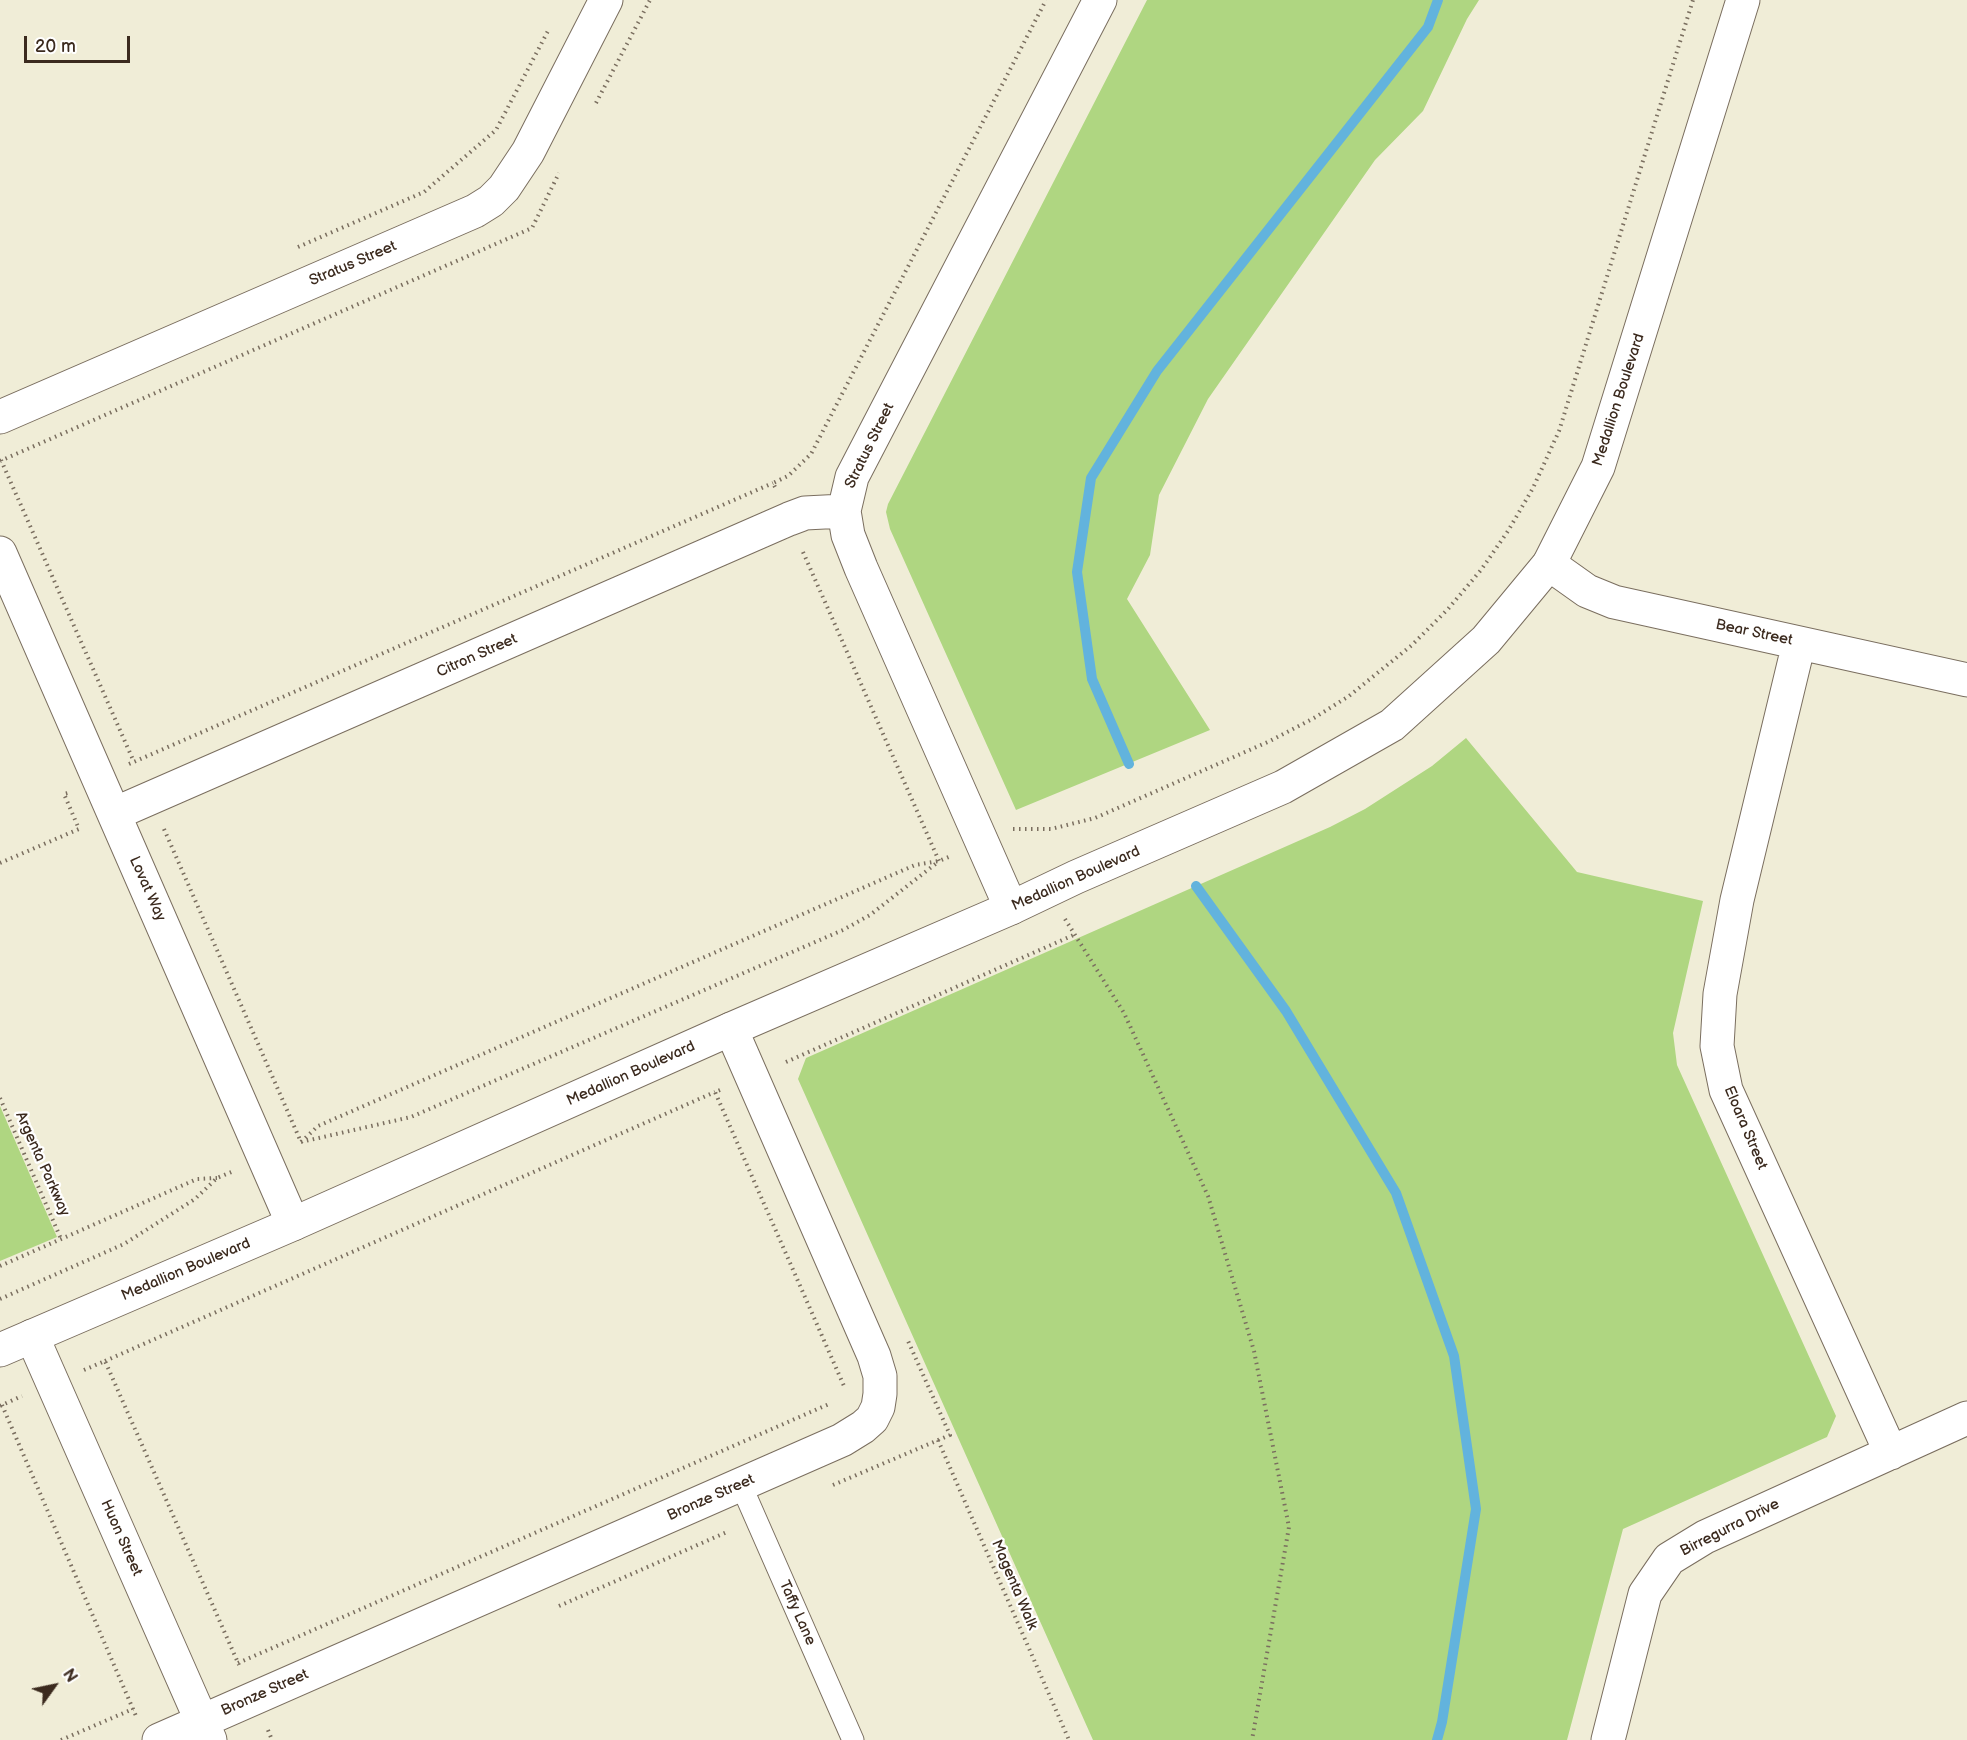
<!DOCTYPE html>
<html>
<head>
<meta charset="utf-8">
<style>
	body { margin:0 }
	#map { position:relative; width:1967px; height:1740px; overflow:hidden; background:#f0edd7; font-family:"Balsamiq Sans",sans-serif }
	canvas { display:block }
	.north { position:absolute; left:24px; top:1656px; width:60px; height:60px; -webkit-text-stroke:4px #fff; paint-order:stroke; rotate:57deg; font-size:16px; font-weight:700; line-height:24px; text-align:center; color:#3b2a1e }
	.north::after { content:''; display:block; margin:auto; width:21px; height:27px; background:#3b2a1e; clip-path:polygon(50% 0,100% 100%,50% 72%,0 100%) }
	.scale { position:absolute; left:24px; top:36px; width:106px; height:27px; box-sizing:border-box; border:3px solid #3b2a1e; border-top:0; padding-left:8px; font-size:18px; line-height:21px; white-space:nowrap; color:#3b2a1e; -webkit-text-stroke:4px #fff; paint-order:stroke }
</style>
</head>
<body>
<div id="map">
<canvas width="1967" height="1740"></canvas>
<div class="north">N</div>
<div class="scale">20 m</div>
</div>
<script>
const context = document.querySelector('canvas').getContext('2d');
context.lineJoin = 'round';
function fill(path, color) { context.fillStyle = color; context.fill(path, 'evenodd'); }
const toPath = rows => new Path2D(rows.map(r => 'M' + r).join(''));
function trace(path, color, width, dash) { context.strokeStyle = color; context.lineWidth = width; context.lineCap = dash ? 'butt' : 'round'; context.setLineDash(dash || []); context.stroke(path); }
function label(font, color, halo, rows, align = 'center') {
  context.font = font + ' "Balsamiq Sans",sans-serif'; context.lineWidth = 4.5; context.setLineDash([]); context.textBaseline = 'middle'; context.strokeStyle = halo; context.fillStyle = color; for (const [text, x, y, turn = 0] of rows) {
    context.save(); context.translate(x, y); context.rotate((+turn || 0) * Math.PI / 180); context.textAlign = isNaN(turn) ? turn : align; if (halo) context.strokeText(text, 0, 0); context.fillText(text, 0, 0); context.restore();
  }
}
fill(toPath([
	[1147,0,1479,0,1467,19,1423,111,1375,160,1208,399,1159,495,1150,555,1127,599,1210,730,1016,810,890,529,886,512,888,504],
	[1466,738,1577,872,1703,901,1673,1033,1677,1065,1836,1416,1827,1437,1623,1529,1567,1740,1093,1740,798,1079,806,1058,1330,827,1365,809,1432,766],
	[0,1106,57,1237,0,1261]
]), '#afd681');
trace(toPath([
	[1129,764,1092,679,1077,572,1091,478,1157,371,1428,27,1438,0],
	[1196,886,1286,1011,1396,1193,1454,1356,1476,1509,1442,1722,1437,1740]
]), '#62b3dd', 10);
const lane = toPath([
	[741,1485,853,1740]
]);
const street = toPath([
	[0,417,475,211,491,201,504,188,528,152,606,0],
	[0,553,293,1224],
	[1549,564,1587,591,1614,602,1967,680],
	[1799,643,1737,900,1720,994,1717,1046,1726,1090,1891,1453],
	[114,814,789,519,805,513,844,511],
	[1011,908,861,568,848,535,844,511,852,477,1100,0],
	[32,1336,210,1740],
	[159,1740,842,1440,863,1427,872,1419,878,1407,880,1394,880,1376,874,1356,731,1029],
	[1608,1740,1645,1594,1669,1559,1705,1537,1967,1418]
]);
const secondary = toPath([
	[0,1350,293,1224,731,1029,1011,908,1076,877,1283,787,1392,725,1486,640,1549,564,1598,467,1743,0]
]);
trace(lane, '#7a6e5f', 23);
trace(street, '#7a6e5f', 35);
trace(secondary, '#7a6e5f', 35);
trace(toPath([
	[596,103,650,0],
	[298,247,424,192,496,130,549,29],
	[1,460,134,762],
	[0,461,532,228,559,173],
	[775,487,773,483,788,476,811,454,1046,0],
	[803,552,939,861],
	[129,764,773,483],
	[164,829,301,1142],
	[1013,829,1051,829,1095,818,1270,741,1314,718,1349,696,1412,645,1448,609,1481,570,1508,531,1533,488,1559,431,1693,0],
	[0,863,79,829,64,794,68,793],
	[1065,919,1124,1013,1208,1196,1254,1351,1289,1527,1252,1740],
	[786,1062,1076,934],
	[720,1090,715,1092,844,1386],
	[0,1098,61,1239],
	[301,1142,318,1126,915,865,939,861,951,856],
	[301,1142,411,1117,843,930,870,915,938,862],
	[0,1266,197,1179,217,1178],
	[0,1299,124,1244,195,1199,217,1178,234,1171],
	[105,1361,715,1092],
	[84,1370,105,1361,239,1665],
	[2,1405,136,1716],
	[0,1406,22,1396],
	[938,1440,1069,1740],
	[833,1485,950,1435,908,1341],
	[559,1606,727,1532],
	[238,1663,829,1404],
	[268,1730,272,1740],
	[61,1740,133,1709]
]), '#7a6e5f', 4, [1.5, 4.5]);
trace(lane, '#fff', 21);
trace(street, '#fff', 33);
trace(secondary, '#fff', 33);
label('15px', '#3b2a1e', '#fff', [
	["Stratus Street",353,264,-23],
	["Medallion Boulevard",1619,400,-72],
	["Stratus Street",870,446,-64],
	["Bear Street",1754,633,12],
	["Citron Street",477,656,-24],
	["Medallion Boulevard",1076,879,-24],
	["Lovat Way",147,889,66],
	["Medallion Boulevard",631,1074,-24],
	["Eloara Street",1745,1128,67],
	["Argenta Parkway",42,1164,66],
	["Medallion Boulevard",186,1270,-23],
	["Bronze Street",711,1498,-24],
	["Birregurra Drive",1730,1528,-27],
	["Huon Street",121,1538,66],
	["Magenta Walk",1014,1585,67],
	["Taffy Lane",797,1613,66],
	["Bronze Street",265,1693,-24]
]);
</script>
</body>
</html>
